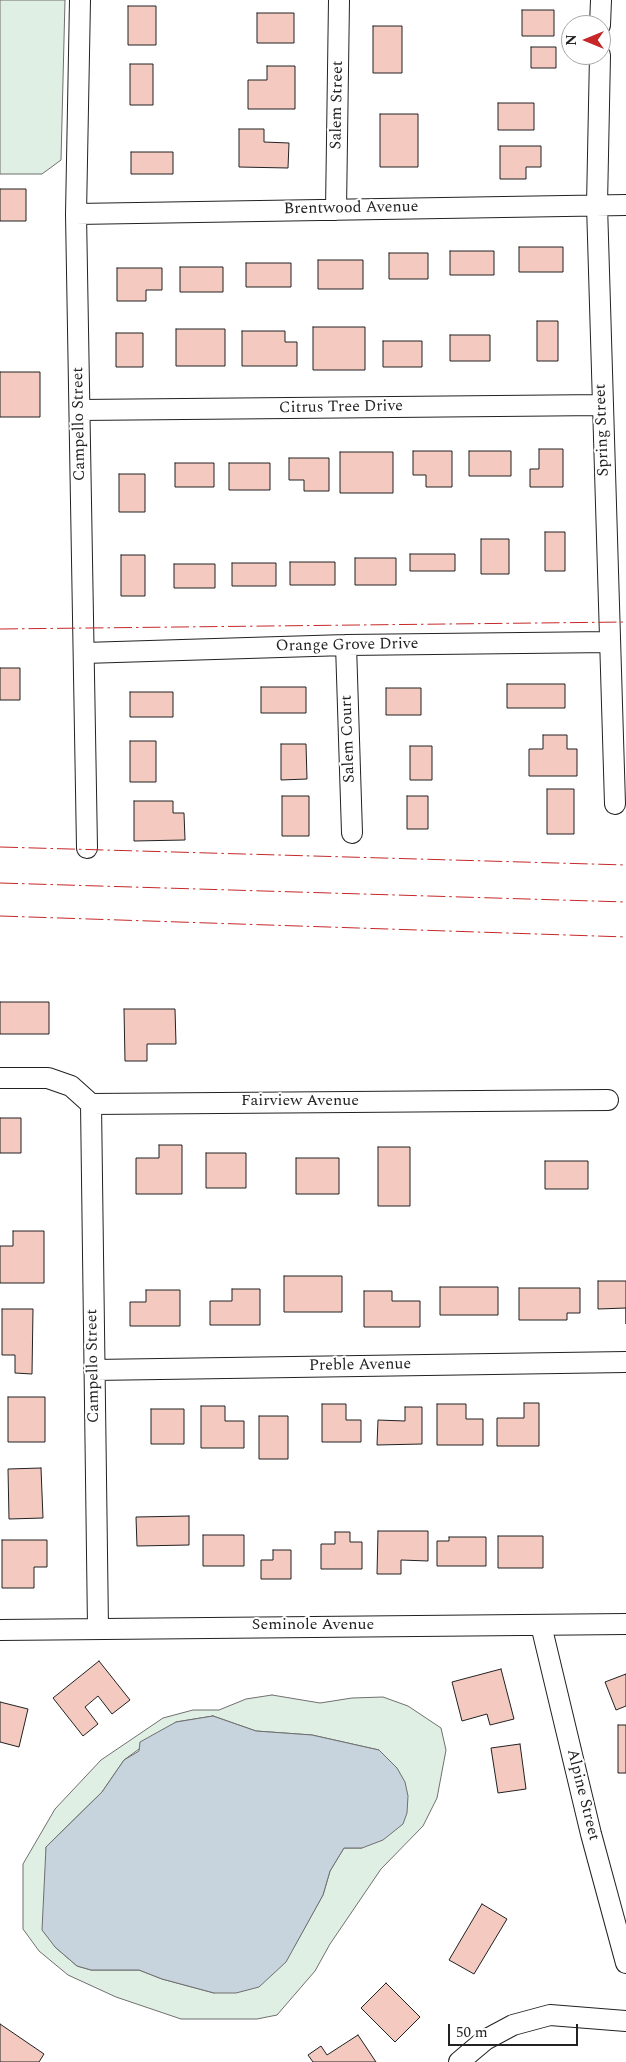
<!DOCTYPE html>
<html>
<head>
<meta charset="utf-8">
<style>
	body { margin:0 }
	#map { position:relative; width:626px; height:2062px; overflow:hidden; background:#fff; font-family:Spectral,serif }
	canvas { display:block }
	.north { position:absolute; left:561px; top:15px; width:50px; height:50px; box-sizing:border-box; background:#fff; border:1px solid #a7a7a7; border-radius:50%; rotate:270deg; font-size:14px; font-weight:700; line-height:20px; text-align:center; color:#222 }
	.north::after { content:''; display:block; margin:auto; width:18px; height:22px; background:#c62828; clip-path:polygon(50% 0,100% 100%,50% 72%,0 100%) }
	.scale { position:absolute; left:448px; top:2024px; width:130px; height:22px; box-sizing:border-box; border:2px solid #222; border-top:0; padding-left:6px; font-size:15px; line-height:18px; white-space:nowrap; color:#222; -webkit-text-stroke:4px #fff; paint-order:stroke }
</style>
</head>
<body>
<div id="map">
<canvas width="626" height="2062"></canvas>
<div class="north">N</div>
<div class="scale">50 m</div>
</div>
<script>
const context = document.querySelector('canvas').getContext('2d');
context.lineJoin = 'round';
function fill(path, color) { context.fillStyle = color; context.fill(path, 'evenodd'); }
const toPath = rows => new Path2D(rows.map(r => 'M' + r).join(''));
function trace(path, color, width, dash) { context.strokeStyle = color; context.lineWidth = width; context.lineCap = dash ? 'butt' : 'round'; context.setLineDash(dash || []); context.stroke(path); }
function label(font, color, halo, rows, align = 'center') {
  context.font = font + ' Spectral,serif'; context.lineWidth = 4; context.setLineDash([]); context.textBaseline = 'middle'; context.strokeStyle = halo; context.fillStyle = color; for (const [text, x, y, turn = 0] of rows) {
    context.save(); context.translate(x, y); context.rotate((+turn || 0) * Math.PI / 180); context.textAlign = isNaN(turn) ? turn : align; if (halo) context.strokeText(text, 0, 0); context.fillText(text, 0, 0); context.restore();
  }
}
const green = toPath([
	[0,0,65,0,61,160,42,174,0,174,0,0],
	[272,1695,320,1703,352,1698,383,1697,408,1706,441,1728,446,1750,437,1798,423,1826,381,1869,330,1944,315,1971,277,2015,257,2019,181,2019,116,1997,68,1975,39,1951,23,1929,23,1864,55,1809,101,1760,163,1718,193,1710,219,1710,246,1699,272,1695],
	[213,1716,256,1731,312,1735,379,1750,397,1768,362,1848,344,1848,330,1871,323,1895,294,1947,214,1993,162,1979,139,1970,91,1970,77,1966,55,1947,46,1847,102,1792,124,1760,176,1722,213,1716]
]);
fill(green, '#e0efe3');
trace(green, '#6f6f6f', 1);
const water = toPath([
	[213,1716,256,1731,312,1735,379,1750,397,1768,405,1782,408,1796,407,1813,403,1824,383,1840,362,1848,344,1848,330,1871,323,1895,286,1962,259,1987,236,1993,214,1993,162,1979,139,1970,91,1970,77,1966,55,1947,42,1930,46,1847,102,1792,124,1760,139,1751,140,1742,176,1722,213,1716]
]);
fill(water, '#c7d3dd');
trace(water, '#6f6f6f', 1);
const building = toPath([
	[128,6,156,6,156,45,128,45,128,6],
	[522,10,554,10,554,36,522,36,522,10],
	[257,13,294,13,294,43,257,43,257,13],
	[373,26,402,26,402,73,373,73,373,26],
	[531,47,556,47,556,68,531,68,531,47],
	[130,64,153,64,153,105,130,105,130,64],
	[267,66,295,66,295,109,248,109,248,80,267,80,267,66],
	[498,103,534,103,534,130,498,130,498,103],
	[380,114,418,114,418,167,380,167,380,114],
	[239,129,264,129,264,142,289,143,288,168,239,167,239,129],
	[500,146,541,146,541,167,526,167,526,179,500,179,500,146],
	[131,152,173,152,173,174,131,174,131,152],
	[0,189,26,189,26,221,0,221,0,189],
	[519,247,563,247,563,272,519,272,519,247],
	[450,251,494,251,494,275,450,275,450,251],
	[389,253,428,253,428,279,389,279,389,253],
	[318,260,363,260,363,289,318,289,318,260],
	[246,263,291,263,291,287,246,287,246,263],
	[180,267,223,267,223,292,180,292,180,267],
	[117,268,162,268,162,290,146,290,146,301,117,301,117,268],
	[537,321,558,321,558,361,537,361,537,321],
	[313,327,365,327,365,370,313,370,313,327],
	[176,329,225,329,225,366,176,366,176,329],
	[242,331,285,331,285,342,297,342,297,366,242,366,242,331],
	[116,333,143,333,143,367,116,367,116,333],
	[450,335,490,335,490,361,450,361,450,335],
	[383,341,422,341,422,367,383,367,383,341],
	[0,372,40,372,40,417,0,417,0,372],
	[539,449,563,449,563,487,530,487,530,469,539,469,539,449],
	[413,451,452,451,452,487,426,487,426,475,413,475,413,451],
	[469,451,511,451,511,476,469,476,469,451],
	[340,452,393,452,393,493,340,493,340,452],
	[289,458,329,458,329,491,304,491,304,480,289,480,289,458],
	[175,463,214,463,214,487,175,487,175,463],
	[229,463,270,463,270,490,229,490,229,463],
	[119,474,145,474,145,512,119,512,119,474],
	[545,532,565,532,565,571,545,571,545,532],
	[481,539,509,539,509,574,481,574,481,539],
	[410,554,455,554,455,571,410,571,410,554],
	[121,555,145,555,145,596,121,596,121,555],
	[355,558,396,558,396,585,355,585,355,558],
	[290,562,335,562,335,585,290,585,290,562],
	[232,563,276,563,276,586,232,586,232,563],
	[174,564,215,564,215,588,174,588,174,564],
	[0,668,20,668,20,700,0,700,0,668],
	[507,684,565,684,565,708,507,708,507,684],
	[261,687,306,687,306,713,261,713,261,687],
	[386,688,421,688,421,715,386,715,386,688],
	[130,692,173,692,173,717,130,717,130,692],
	[543,735,567,735,567,749,577,749,577,776,529,776,529,749,543,749,543,735],
	[130,741,156,741,156,782,130,782,130,741],
	[281,744,306,744,307,779,281,780,281,744],
	[410,746,432,746,432,780,410,780,410,746],
	[547,789,574,789,574,834,547,834,547,789],
	[282,796,309,796,309,836,282,836,282,796],
	[407,796,428,796,428,829,407,829,407,796],
	[134,801,173,801,173,813,184,813,185,840,134,841,134,801],
	[0,1002,49,1002,49,1034,0,1034,0,1002],
	[124,1009,175,1009,176,1044,147,1044,147,1061,125,1061,124,1009],
	[0,1118,21,1118,21,1153,0,1153,0,1118],
	[159,1145,182,1145,182,1194,136,1194,136,1158,159,1158,159,1145],
	[378,1147,410,1147,410,1206,378,1206,378,1147],
	[206,1153,246,1153,246,1188,206,1188,206,1153],
	[296,1158,339,1158,339,1194,296,1194,296,1158],
	[545,1161,588,1161,588,1189,545,1189,545,1161],
	[13,1231,44,1231,44,1283,0,1283,0,1246,13,1246,13,1231],
	[284,1276,342,1276,342,1312,284,1312,284,1276],
	[598,1281,626,1281,626,1324,626,1308,598,1309,598,1281],
	[440,1287,498,1287,498,1315,440,1315,440,1287],
	[519,1288,580,1288,580,1313,567,1313,567,1320,519,1320,519,1288],
	[232,1289,260,1289,260,1325,210,1325,210,1301,232,1301,232,1289],
	[146,1290,180,1290,180,1326,130,1326,130,1302,146,1302,146,1290],
	[364,1291,392,1291,392,1301,420,1301,420,1327,364,1327,364,1291],
	[2,1309,33,1309,32,1374,15,1373,15,1355,2,1355,2,1309],
	[8,1397,45,1397,45,1442,8,1442,8,1397],
	[524,1403,539,1403,539,1446,497,1446,497,1418,524,1418,524,1403],
	[322,1404,346,1404,346,1420,361,1420,361,1442,322,1442,322,1404],
	[437,1404,466,1404,466,1419,483,1419,483,1445,437,1445,437,1404],
	[201,1406,225,1406,225,1421,244,1421,244,1448,201,1448,201,1406],
	[405,1407,422,1407,422,1444,377,1445,378,1420,405,1421,405,1407],
	[151,1409,184,1409,184,1444,151,1444,151,1409],
	[259,1416,288,1416,288,1459,259,1459,259,1416],
	[41,1468,43,1518,9,1519,8,1469,41,1468],
	[189,1516,189,1545,137,1546,136,1517,189,1516],
	[378,1531,428,1531,428,1561,401,1560,401,1574,377,1574,378,1531],
	[335,1532,350,1532,350,1542,362,1542,362,1569,321,1569,321,1544,335,1544,335,1532],
	[203,1535,244,1535,244,1566,203,1566,203,1535],
	[498,1536,543,1536,543,1568,498,1568,498,1536],
	[449,1537,486,1537,486,1566,437,1566,437,1541,449,1541,449,1537],
	[2,1540,47,1540,47,1567,34,1567,34,1588,2,1588,2,1540],
	[273,1550,291,1550,291,1579,261,1579,261,1560,273,1560,273,1550],
	[99,1661,130,1700,112,1714,98,1696,85,1707,98,1724,83,1736,53,1698,99,1661],
	[501,1669,514,1719,490,1725,487,1714,462,1721,452,1682,501,1669],
	[626,1674,626,1706,616,1710,605,1682,626,1674],
	[0,1702,28,1709,19,1747,0,1742,0,1702],
	[618,1725,626,1725,626,1773,618,1773,618,1725],
	[520,1744,526,1789,498,1793,491,1748,520,1744],
	[482,1904,507,1919,474,1974,449,1960,482,1904],
	[386,1983,420,2017,395,2042,361,2008,386,1983],
	[0,2024,44,2054,39,2062,0,2062,0,2024],
	[358,2035,376,2062,313,2062,308,2055,321,2046,327,2055,358,2035]
]);
fill(building, '#f3c9c0');
trace(building, '#222', 1);
const minor = toPath([
	[80,0,76,214,87,848],
	[600,25,601,0],
	[600,55,597,205,615,804],
	[336,210,339,0],
	[76,214,626,205],
	[80,410,602,405],
	[346,645,352,833],
	[84,653,346,645,610,642],
	[0,1078,48,1078,71,1086,91,1104,608,1100],
	[91,1104,98,1628],
	[94,1370,626,1362],
	[541,1625,591,1834,626,1963],
	[0,1630,626,1624],
	[459,2062,485,2040,513,2025,550,2015,626,2021]
]);
trace(minor, '#222', 22);
trace(minor, '#fff', 20);
trace(toPath([
	[0,629,626,622],
	[0,847,626,865],
	[0,883,626,902],
	[0,916,626,937]
]), '#c62828', 1, [18, 4, 2.5, 4]);
label('16px', '#222', '#fff', [
	["Salem Street",338,105,-89],
	["Brentwood Avenue",351,209,-1],
	["Citrus Tree Drive",341,408,-1],
	["Campello Street",80,424,-91],
	["Spring Street",603,430,-92],
	["Orange Grove Drive",347,646,-1],
	["Salem Court",349,739,-92],
	["Fairview Avenue",300,1102],
	["Campello Street",94,1366,-91],
	["Preble Avenue",360,1366,-1],
	["Seminole Avenue",313,1626],
	["Alpine Street",582,1795,76]
]);
</script>
</body>
</html>
